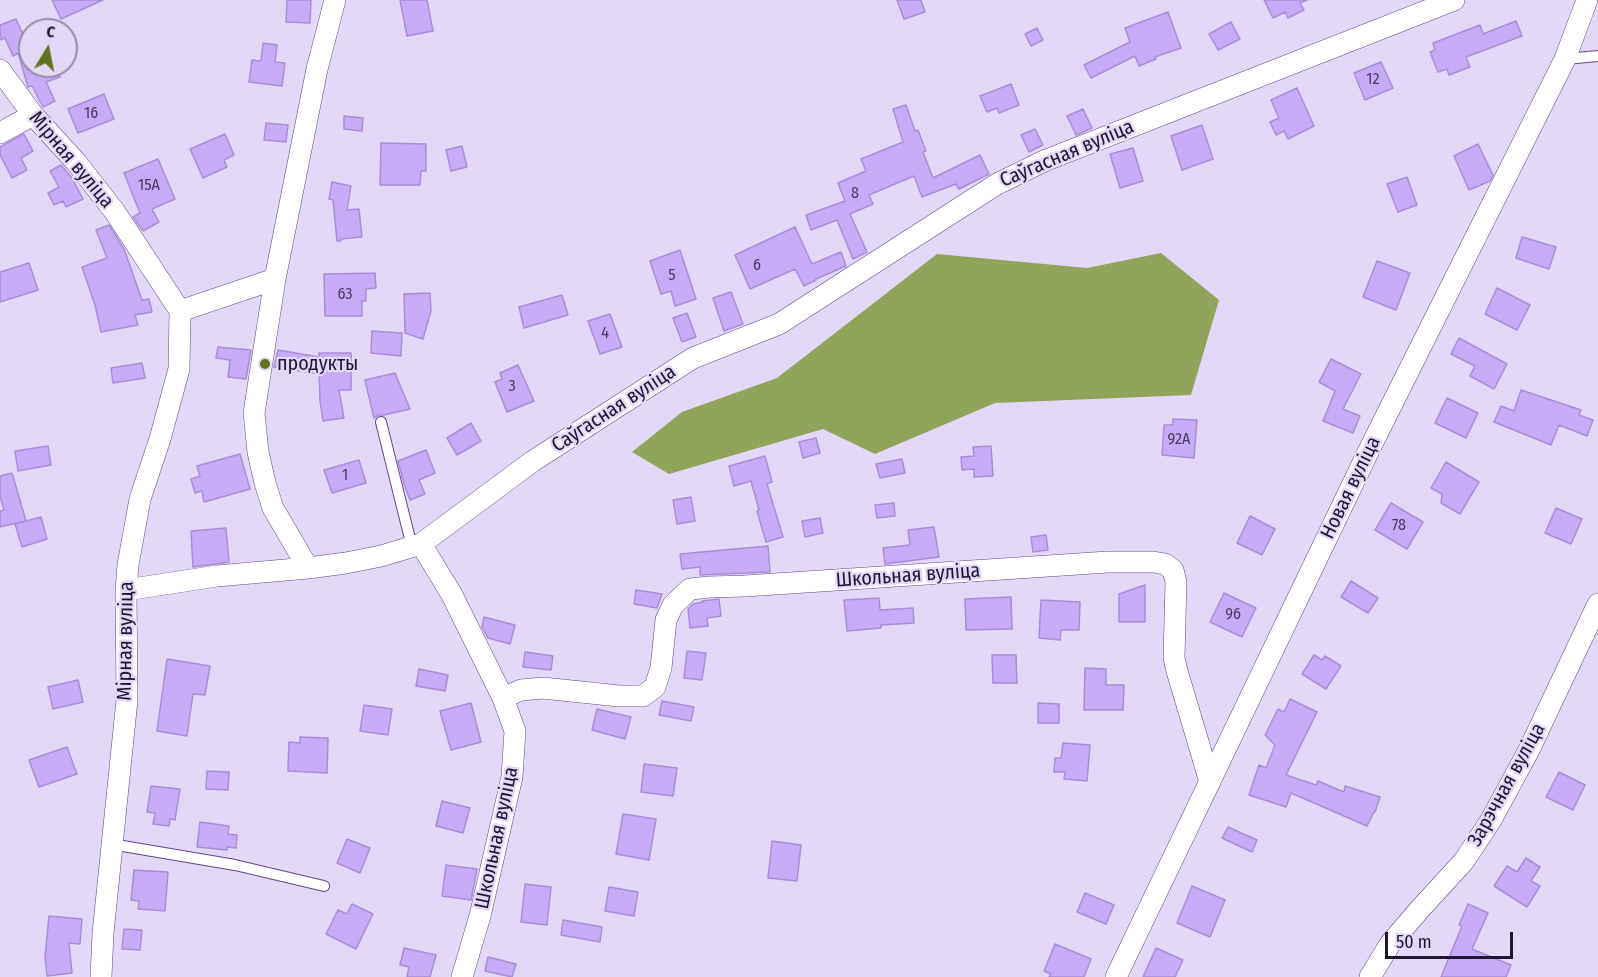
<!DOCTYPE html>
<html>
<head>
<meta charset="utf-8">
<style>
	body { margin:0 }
	#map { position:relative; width:1598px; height:977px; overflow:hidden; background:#e3d8f7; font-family:"Fira Sans Condensed",sans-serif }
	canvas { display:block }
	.north { position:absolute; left:18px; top:18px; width:60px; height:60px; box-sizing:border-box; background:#e3d8f7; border:2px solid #958aa8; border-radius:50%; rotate:10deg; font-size:16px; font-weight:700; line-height:24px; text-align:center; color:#211632 }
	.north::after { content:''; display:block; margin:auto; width:21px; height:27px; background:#617220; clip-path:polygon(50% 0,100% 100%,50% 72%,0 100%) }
	.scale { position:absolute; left:1385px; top:932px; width:128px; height:27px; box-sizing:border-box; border:3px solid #211632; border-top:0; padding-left:8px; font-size:18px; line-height:21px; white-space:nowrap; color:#211632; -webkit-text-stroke:4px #e3d8f7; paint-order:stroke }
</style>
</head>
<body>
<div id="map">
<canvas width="1598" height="977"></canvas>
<div class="north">С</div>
<div class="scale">50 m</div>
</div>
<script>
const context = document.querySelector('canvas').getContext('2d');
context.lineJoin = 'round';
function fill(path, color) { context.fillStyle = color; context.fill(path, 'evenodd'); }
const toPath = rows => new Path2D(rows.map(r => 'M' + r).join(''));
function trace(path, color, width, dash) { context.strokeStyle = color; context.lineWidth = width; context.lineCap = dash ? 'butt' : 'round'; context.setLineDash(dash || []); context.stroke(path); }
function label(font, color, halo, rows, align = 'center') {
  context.font = font + ' "Fira Sans Condensed",sans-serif'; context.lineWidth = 4.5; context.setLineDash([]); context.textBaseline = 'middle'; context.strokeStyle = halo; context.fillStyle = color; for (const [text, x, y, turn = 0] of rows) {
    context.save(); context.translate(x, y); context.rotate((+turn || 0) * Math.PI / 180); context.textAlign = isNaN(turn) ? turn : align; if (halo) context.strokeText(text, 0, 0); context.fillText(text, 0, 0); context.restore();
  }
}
fill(toPath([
	[1161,253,1219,300,1191,395,995,403,875,454,823,429,669,474,632,452,682,412,777,378,937,254,1087,268]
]), '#91a45b');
const building = toPath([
	[52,0,103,0,61,19,52,0],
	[287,0,311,0,310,23,286,22,287,0],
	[400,0,427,0,433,31,407,36,400,0],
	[897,0,921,0,925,12,904,19,897,0],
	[1264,0,1307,0,1300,3,1304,10,1288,18,1285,12,1273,18,1264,0],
	[1168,12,1181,48,1155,57,1156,59,1139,66,1135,56,1091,78,1084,65,1130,42,1125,28,1168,12],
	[16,19,30,49,30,66,57,66,60,77,46,82,55,101,43,107,32,86,28,87,18,53,13,56,5,38,0,40,0,25,16,19],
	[1516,21,1522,36,1466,57,1470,67,1449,75,1447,69,1438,72,1430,52,1435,50,1433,43,1480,25,1483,34,1516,21],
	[1231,22,1240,39,1218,50,1209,34,1231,22],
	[1037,28,1043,40,1031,46,1025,34,1037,28],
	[263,43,277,45,275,62,285,63,282,86,249,82,252,60,261,61,263,43],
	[1381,62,1393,88,1365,100,1354,73,1381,62],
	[1011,84,1019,105,999,113,997,108,987,112,980,96,1011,84],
	[1297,88,1314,126,1288,139,1284,131,1276,135,1270,122,1279,118,1271,100,1297,88],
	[104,94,114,119,78,133,68,109,104,94],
	[906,105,915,131,918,130,926,151,923,152,933,178,980,155,989,174,959,189,956,184,922,197,914,176,869,195,873,204,850,214,867,252,853,259,837,220,811,230,806,215,845,201,838,183,866,171,861,159,903,142,893,109,906,105],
	[1083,109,1092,128,1076,135,1067,116,1083,109],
	[344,116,363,118,362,131,344,129,344,116],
	[266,123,288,125,286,142,264,140,266,123],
	[1202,125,1213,159,1182,170,1171,136,1202,125],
	[1035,129,1043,145,1029,152,1021,135,1035,129],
	[24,134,33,151,21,158,27,170,12,178,0,155,0,147,24,134],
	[225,134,234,155,224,160,227,167,203,178,190,149,225,134],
	[381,143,426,144,426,171,421,171,420,185,380,185,381,143],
	[1478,144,1493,175,1490,181,1469,190,1454,156,1478,144],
	[462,146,467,167,451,171,446,150,462,146],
	[1133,148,1143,181,1120,188,1110,154,1133,148],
	[158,159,175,199,152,209,159,222,143,231,133,217,140,213,124,173,158,159],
	[61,165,72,178,83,199,66,207,63,201,54,205,48,193,59,187,50,171,61,165],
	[1407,177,1417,205,1398,212,1387,184,1407,177],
	[332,182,351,186,347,210,359,209,362,237,341,239,341,241,337,241,333,200,329,199,332,182],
	[109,225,124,249,142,300,149,299,152,312,135,315,138,325,101,332,95,305,82,267,107,258,96,230,109,225],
	[795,227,812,264,841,252,846,266,816,279,816,280,804,286,795,269,750,289,735,255,795,227],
	[1522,237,1556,247,1549,269,1516,258,1522,237],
	[680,250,696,299,675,306,671,291,661,294,650,261,680,250],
	[1377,261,1410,273,1396,310,1363,297,1377,261],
	[29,263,38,290,0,302,0,272,29,263],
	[375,273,376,288,366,289,366,301,362,301,362,316,325,316,324,274,375,273],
	[1497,288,1530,305,1517,330,1485,314,1497,288],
	[731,292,743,324,724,331,713,298,731,292],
	[430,293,431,311,423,339,405,333,404,294,430,293],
	[562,295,568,315,524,328,519,307,562,295],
	[687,313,696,337,682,342,673,318,687,313],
	[610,314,622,347,600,354,588,321,610,314],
	[372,331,402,333,401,356,371,353,372,331],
	[1459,338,1507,364,1494,389,1470,376,1475,366,1451,354,1459,338],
	[218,347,251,350,246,379,228,377,230,360,216,358,218,347],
	[278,350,319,357,319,353,351,353,351,390,339,390,344,418,323,421,320,401,319,374,274,367,278,350],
	[1331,359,1361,374,1343,409,1360,416,1353,433,1323,421,1335,391,1319,382,1331,359],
	[142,363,145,378,113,383,111,368,142,363],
	[518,365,534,401,507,412,495,382,502,379,500,373,518,365],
	[395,373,410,409,384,415,379,415,374,418,365,380,395,373],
	[1521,390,1581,410,1579,415,1593,420,1587,436,1559,425,1551,445,1494,422,1501,406,1514,411,1521,390],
	[1447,398,1478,413,1466,438,1435,423,1447,398],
	[1173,419,1197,420,1194,458,1162,455,1164,425,1173,425,1173,419],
	[471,423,481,441,457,455,447,438,471,423],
	[816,438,820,453,803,458,799,442,816,438],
	[48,446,51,465,18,471,15,451,48,446],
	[991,446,993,476,974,477,974,469,962,470,961,457,974,456,973,447,991,446],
	[426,450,435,473,419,480,425,494,410,500,405,487,398,461,426,450],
	[240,454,250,489,204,502,202,491,195,493,191,479,200,476,197,466,240,454],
	[765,456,772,482,767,484,783,537,766,542,757,511,759,510,751,481,734,486,729,466,765,456],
	[902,459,905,473,880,478,876,464,902,459],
	[359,460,366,483,332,493,324,470,359,460],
	[1446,462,1479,482,1460,514,1441,503,1442,494,1431,488,1446,462],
	[12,473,26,521,0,527,0,511,4,510,0,496,0,476,12,473],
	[691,497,695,521,677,524,673,500,691,497],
	[894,503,895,516,877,518,875,505,894,503],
	[1391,503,1423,522,1407,549,1375,530,1391,503],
	[1556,508,1582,519,1571,544,1545,533,1556,508],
	[1250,516,1275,529,1262,555,1237,543,1250,516],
	[41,517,47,539,22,547,15,524,41,517],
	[820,518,823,533,805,537,802,521,820,518],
	[934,527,939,557,885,564,883,548,910,545,908,530,934,527],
	[226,528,229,562,193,567,191,531,226,528],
	[1046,535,1048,550,1033,552,1031,537,1046,535],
	[768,546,770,572,700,575,700,567,682,569,680,554,768,546],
	[1351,581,1378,598,1368,613,1341,597,1351,581],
	[1145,585,1145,622,1119,622,1119,594,1145,585],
	[636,590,662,594,657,608,634,604,636,590],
	[1224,593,1256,608,1242,637,1210,622,1224,593],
	[1011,597,1012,629,966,630,965,599,1011,597],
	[879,598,880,610,913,608,914,623,881,625,881,628,847,631,844,600,879,598],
	[719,599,721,616,707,618,708,626,690,628,688,609,693,604,703,602,702,601,719,599],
	[1041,600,1080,602,1079,630,1061,630,1060,640,1039,638,1041,600],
	[484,617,515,625,510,644,488,638,482,627,484,617],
	[687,651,706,653,702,680,684,678,687,651],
	[525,652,553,656,551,670,523,667,525,652],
	[992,655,1016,655,1017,683,993,683,992,655],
	[1314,655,1322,660,1325,656,1341,666,1326,689,1302,674,1314,655],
	[167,659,210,666,205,695,193,694,187,736,157,731,167,659],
	[1085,668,1106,669,1106,685,1124,685,1123,710,1084,710,1085,668],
	[419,669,448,675,445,691,416,686,419,669],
	[78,680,83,702,53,709,48,687,78,680],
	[1290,699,1317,712,1286,775,1316,785,1318,781,1344,792,1345,786,1380,797,1375,812,1374,812,1367,826,1291,793,1286,807,1249,795,1259,765,1266,768,1275,745,1265,735,1278,709,1284,712,1290,699],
	[662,701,694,707,691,721,659,715,662,701],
	[471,703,481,742,451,750,440,711,471,703],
	[1038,703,1059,704,1059,723,1038,723,1038,703],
	[364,705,392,709,388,735,360,731,364,705],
	[597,709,631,717,625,739,592,730,597,709],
	[300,737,328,738,327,773,288,771,289,742,300,743,300,737],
	[1063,743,1090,745,1087,781,1064,779,1065,772,1054,772,1055,758,1061,758,1063,743],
	[67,747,77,774,39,787,29,760,67,747],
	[644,764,677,768,673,796,641,792,644,764],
	[207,771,229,772,228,790,206,789,207,771],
	[1559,772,1585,785,1573,810,1546,797,1559,772],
	[151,786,180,789,175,820,170,819,169,826,153,824,155,813,147,812,151,786],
	[442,801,470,808,463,833,436,826,442,801],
	[623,814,656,819,649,860,616,854,623,814],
	[200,822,229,826,228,834,237,835,236,848,227,847,227,850,197,847,200,822],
	[1228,827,1257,840,1252,852,1222,838,1228,827],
	[347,839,370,848,360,873,337,863,347,839],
	[772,841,801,845,797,881,768,878,772,841],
	[1526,858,1540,867,1531,881,1540,886,1527,907,1494,886,1507,866,1517,872,1526,858],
	[446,865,477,869,471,900,442,896,446,865],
	[134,870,168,872,165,911,138,909,139,901,131,900,134,870],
	[525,884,551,887,547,925,521,922,525,884],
	[1192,886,1225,900,1210,937,1177,923,1192,886],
	[609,887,638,892,634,916,605,911,609,887],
	[1085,893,1114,905,1106,924,1077,912,1085,893],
	[352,904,373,914,356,949,326,934,338,910,347,914,352,904],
	[1468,904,1488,913,1472,949,1511,965,1506,977,1441,977,1462,926,1459,925,1468,904],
	[49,916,82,919,80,944,69,943,72,973,47,976,45,957,49,916],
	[563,920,602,927,600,942,561,935,563,920],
	[124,929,142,930,140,950,122,949,124,929],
	[1055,944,1091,959,1084,977,1049,977,1051,974,1044,971,1055,944],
	[404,948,436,955,430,977,407,977,409,967,400,965,404,948],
	[1156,948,1183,960,1175,977,1143,977,1156,948],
	[488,957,516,964,512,977,485,971,488,957]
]);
fill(building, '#c7abf7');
trace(building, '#a98dd7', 1.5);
const service = toPath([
	[1565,59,1598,56],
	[381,422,412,547],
	[111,844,235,865,324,886]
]);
const minor = toPath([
	[335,0,317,69,275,279,254,413,258,452,265,483,273,508,308,568,346,563,381,556,421,544,533,461,693,358,779,324,997,184,1044,161,1454,0],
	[0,70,33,115,76,162,115,212,180,311,179,369,160,439,140,499,128,565,126,590,127,700,103,933,101,977],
	[0,133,33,115],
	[180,311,275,279],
	[421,544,452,595,503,698,515,731,512,777,480,916,462,977],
	[126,590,217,576,308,568],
	[503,698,521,690,543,688,619,696,643,696,655,687,661,668,666,620,673,605,690,589,710,587,745,586,1108,562,1153,562,1165,564,1173,570,1176,582,1174,658,1177,671,1210,782],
	[1116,977,1370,448,1565,59,1587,0],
	[1370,977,1390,944,1420,909,1464,861,1491,820,1529,750,1598,604]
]);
trace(service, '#63478a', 12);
trace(minor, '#63478a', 22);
trace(service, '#fff', 10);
trace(minor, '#fff', 21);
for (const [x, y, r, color] of [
	[265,364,6,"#617220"]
]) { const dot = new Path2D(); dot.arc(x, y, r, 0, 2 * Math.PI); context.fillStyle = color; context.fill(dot); trace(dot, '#e3d8f7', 2); }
label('16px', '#4a3b63', null, [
	["12",1373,80],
	["16",91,114],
	["15А",149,186],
	["8",855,194],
	["6",757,266],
	["5",672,276],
	["63",345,295],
	["4",605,334],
	["3",512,387],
	["92А",1179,440],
	["1",345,476],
	["78",1399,526],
	["96",1233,615]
]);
label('20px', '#211632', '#e3d8f7', [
	["Саўгасная вуліца",1067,154,-23],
	["Мірная вуліца",71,160,50],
	["Саўгасная вуліца",614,409,-33],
	["Новая вуліца",1351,488,-64],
	["Школьная вуліца",908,576,-4],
	["Мірная вуліца",126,641,-89],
	["Зарэчная вуліца",1507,785,-61],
	["Школьная вуліца",497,838,-78]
]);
label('20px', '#211632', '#e3d8f7', [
	["продукты",277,364]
], 'left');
</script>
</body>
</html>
